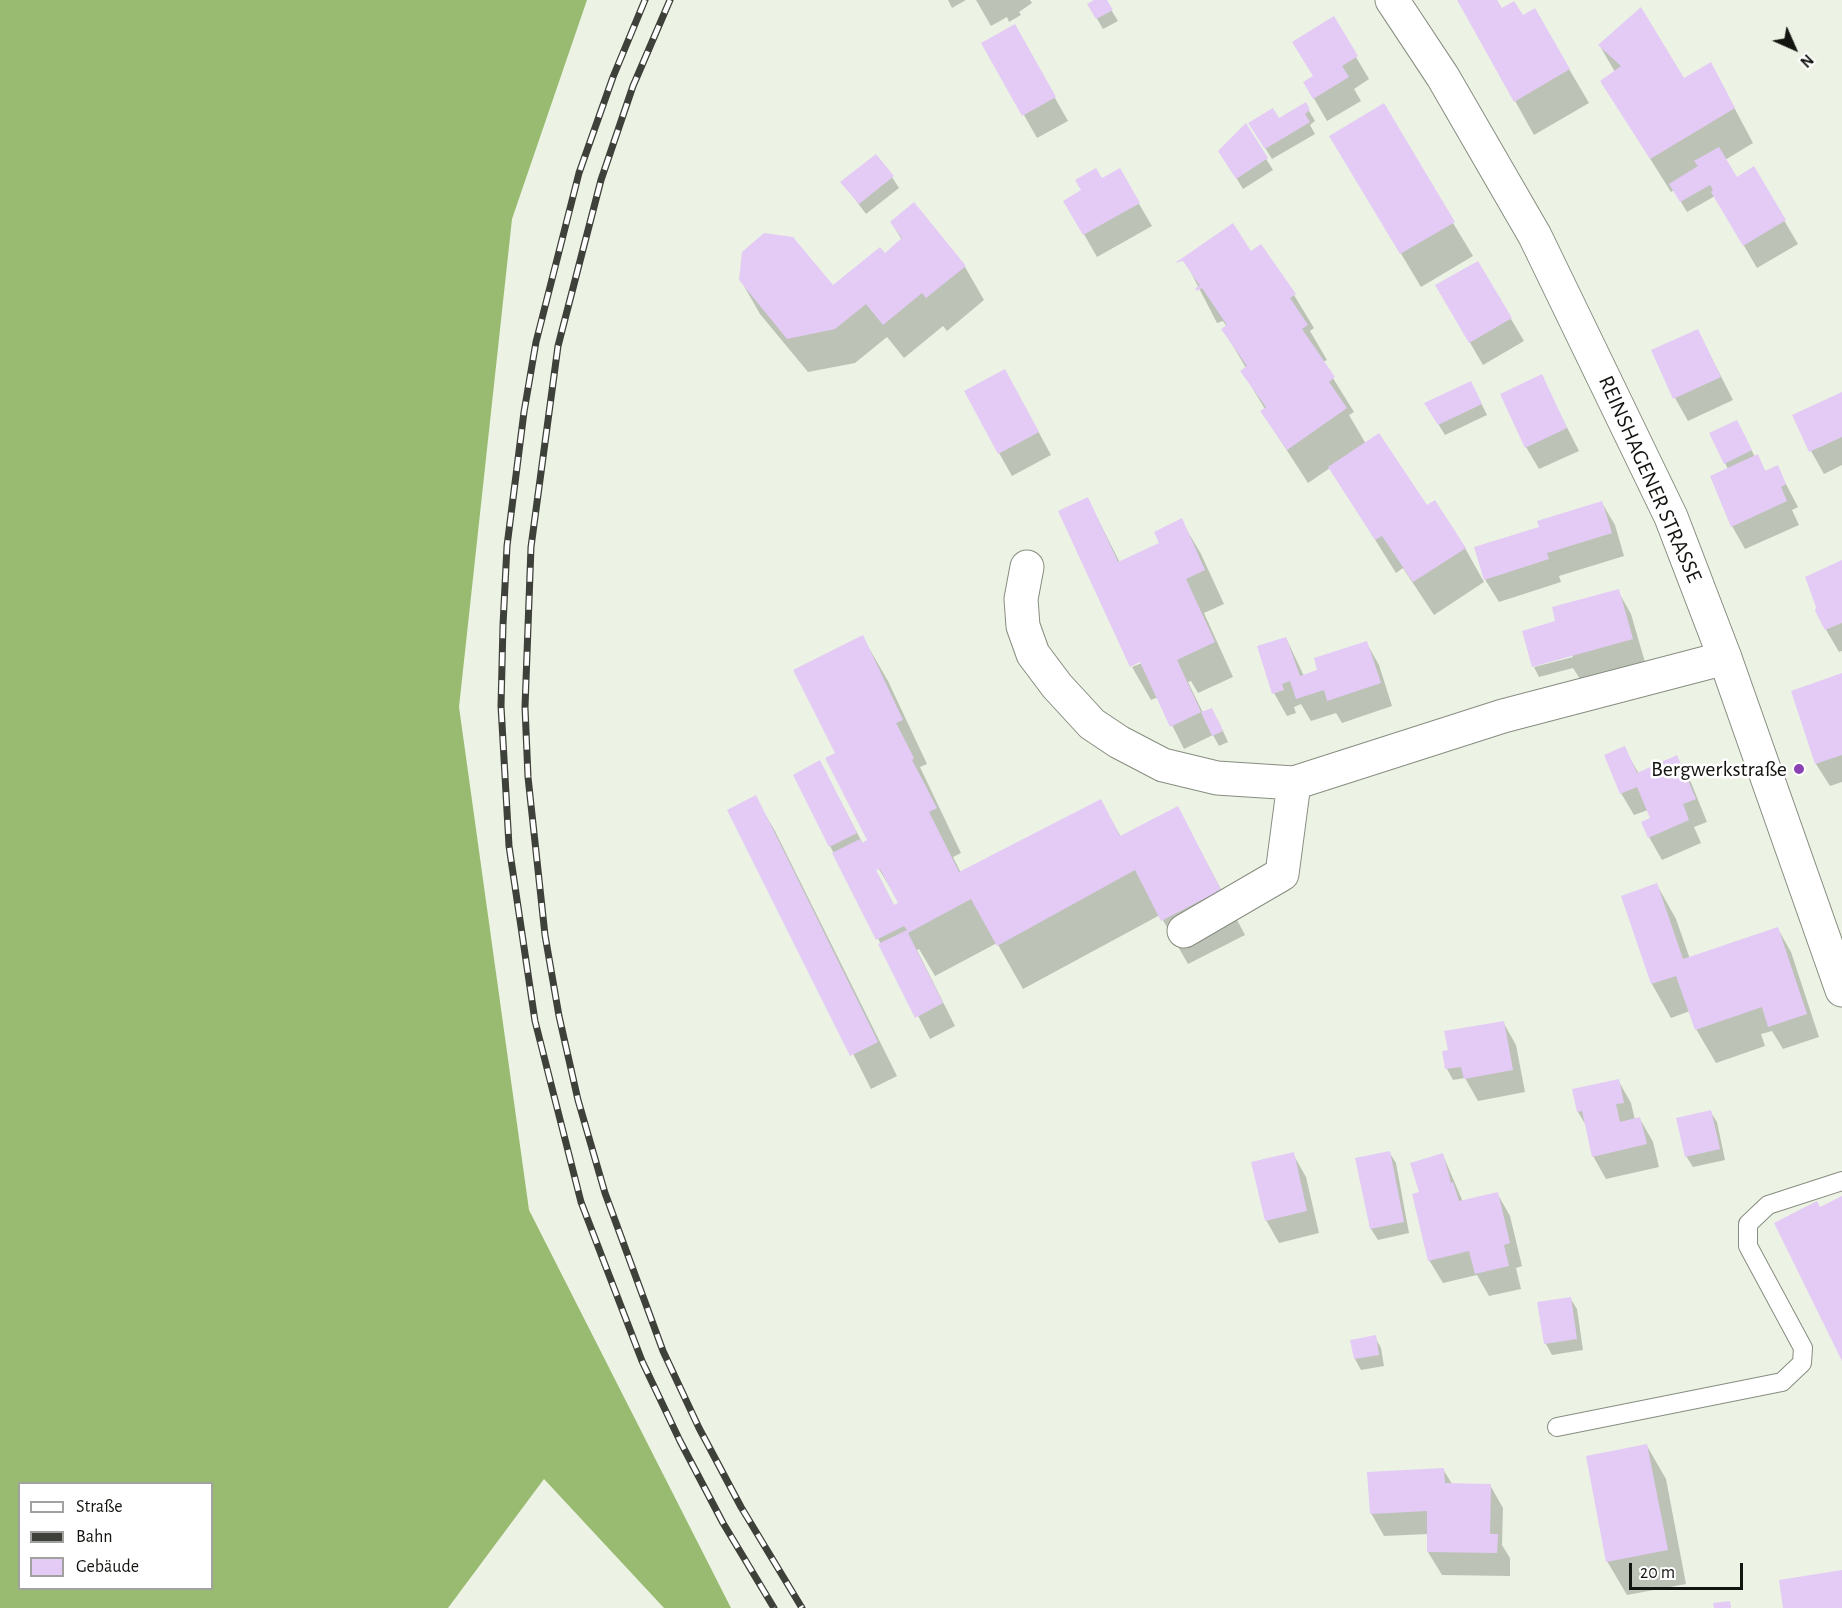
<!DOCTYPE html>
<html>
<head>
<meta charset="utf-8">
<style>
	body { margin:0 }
	#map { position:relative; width:1842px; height:1608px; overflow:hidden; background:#ecf3e4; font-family:"Alegreya Sans",sans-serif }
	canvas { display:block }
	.legend { position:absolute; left:18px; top:1482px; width:195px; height:108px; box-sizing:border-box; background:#fff; border:2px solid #a1a19f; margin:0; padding:8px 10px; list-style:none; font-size:18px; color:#131510 }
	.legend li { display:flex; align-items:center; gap:12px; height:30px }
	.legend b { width:30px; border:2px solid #a1a19f }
	.north { position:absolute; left:1764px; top:18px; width:60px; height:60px; -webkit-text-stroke:4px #fff; paint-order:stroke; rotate:135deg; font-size:16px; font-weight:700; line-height:24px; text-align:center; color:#131510 }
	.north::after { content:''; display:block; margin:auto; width:21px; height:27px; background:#131510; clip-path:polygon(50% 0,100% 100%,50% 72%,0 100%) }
	.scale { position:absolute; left:1629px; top:1563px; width:114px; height:27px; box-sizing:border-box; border:3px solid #131510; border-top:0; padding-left:8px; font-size:18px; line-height:21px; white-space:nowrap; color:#131510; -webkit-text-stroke:4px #fff; paint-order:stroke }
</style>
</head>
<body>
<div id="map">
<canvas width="1842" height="1608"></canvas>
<ul class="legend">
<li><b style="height:8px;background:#fff"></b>Straße</li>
<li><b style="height:8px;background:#3e413a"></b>Bahn</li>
<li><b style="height:16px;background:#e3cbf6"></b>Gebäude</li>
</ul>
<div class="north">N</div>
<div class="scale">20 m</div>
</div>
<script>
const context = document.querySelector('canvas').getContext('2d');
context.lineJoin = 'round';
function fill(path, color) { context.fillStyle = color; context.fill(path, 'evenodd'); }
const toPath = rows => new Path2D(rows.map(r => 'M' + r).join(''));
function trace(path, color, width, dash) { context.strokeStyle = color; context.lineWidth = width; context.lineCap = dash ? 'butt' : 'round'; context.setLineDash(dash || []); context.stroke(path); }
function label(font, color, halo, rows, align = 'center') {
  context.font = font + ' "Alegreya Sans",sans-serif'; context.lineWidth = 5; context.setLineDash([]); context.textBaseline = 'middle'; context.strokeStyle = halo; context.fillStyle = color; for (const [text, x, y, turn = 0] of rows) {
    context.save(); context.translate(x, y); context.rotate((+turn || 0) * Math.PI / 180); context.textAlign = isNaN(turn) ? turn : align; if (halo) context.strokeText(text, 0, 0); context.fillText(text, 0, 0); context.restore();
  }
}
fill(toPath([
	[0,0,587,0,512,219,459,707,529,1210,731,1608,664,1608,544,1479,448,1608,0,1608],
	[20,1484,212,1484,212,1588,20,1588]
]), '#99bb71');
fill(toPath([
	[948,0,966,0,952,8],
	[976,0,1030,0,1032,3,1019,12,1021,15,1009,22,1007,17,991,26],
	[1097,0,1105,0,1118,21,1103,29,1089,5],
	[1459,0,1495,0,1501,10,1522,17,1569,69,1589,103,1534,135],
	[1014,26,1068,121,1037,138,983,43],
	[1600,46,1683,80,1711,64,1753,143,1725,160,1736,179,1753,168,1798,244,1757,268,1715,196,1687,212,1674,190,1671,192,1602,82,1615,72],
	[1356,57,1369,79,1354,89,1361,101,1327,121,1305,83],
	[1305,104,1315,121,1310,125,1315,134,1272,159,1257,135],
	[1245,125,1273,170,1243,189,1220,151],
	[1119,170,1152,226,1097,257,1065,201],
	[1351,170,1453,223,1473,256,1421,287],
	[892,177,899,188,866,214,842,182],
	[891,222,965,267,984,300,947,331,943,326,904,358,887,337,855,363,808,372,760,314,740,279,832,287,885,255,902,240],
	[1250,253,1294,295,1314,328,1310,331,1327,360,1323,362,1354,412,1349,415,1366,444,1465,548,1484,582,1434,615,1403,568,1396,573,1330,468,1308,483,1262,412,1265,409,1242,371,1246,368,1223,329,1227,327,1223,321,1217,323,1184,259],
	[1478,263,1524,341,1483,365,1437,286],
	[1698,331,1733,400,1688,421,1675,398],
	[1541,376,1579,451,1539,469,1526,447],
	[1476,393,1487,415,1445,435,1426,404],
	[1018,394,1051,455,1012,476,999,453],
	[1842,394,1842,465,1824,474,1811,451],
	[1743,433,1755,457,1757,456,1766,472,1777,467,1798,507,1792,510,1799,525,1745,549,1732,526,1728,469,1725,463],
	[1088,499,1120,563,1161,544,1181,520,1201,554,1224,604,1204,613,1233,677,1198,693,1191,681,1188,682,1203,713,1218,720,1228,742,1219,746,1213,735,1184,749,1158,697,1151,700,1132,667,1142,663],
	[1602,503,1615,525,1624,556,1559,576,1561,582,1499,602,1486,581,1476,548,1541,528],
	[1842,562,1842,651,1839,652,1821,621],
	[1618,591,1631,614,1645,662,1580,679,1573,668,1539,677,1534,667,1573,657,1572,654,1534,664,1534,667,1524,632,1557,622],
	[862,636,888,681,927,764,920,767,961,853,953,857,961,873,1101,801,1121,837,1178,808,1245,935,1188,964,1160,915,1023,989,997,943,935,976,919,949,917,950,955,1026,930,1039,830,846,820,762,863,844,869,841,837,753],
	[871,856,900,904,895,907,869,857],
	[1286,638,1304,676,1319,671,1366,642,1379,665,1392,706,1342,723,1336,713,1311,721,1301,704,1294,707,1296,713,1287,716,1274,693],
	[1842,675,1842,782,1830,786,1816,764,1793,692],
	[1624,748,1639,774,1677,757,1690,780,1707,822,1694,827,1701,843,1662,860,1649,837,1652,819,1648,810,1634,815,1621,793],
	[755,797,775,831,897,1076,871,1089,729,810],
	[1657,885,1676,919,1690,959,1778,929,1791,952,1819,1037,1783,1049,1772,1031,1761,1034,1765,1046,1716,1063,1696,1029,1690,1011,1671,1018,1652,984,1623,897],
	[1503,1022,1516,1045,1525,1092,1478,1101,1465,1078,1453,1080,1447,1069,1444,1053],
	[1618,1080,1631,1103,1635,1120,1640,1119,1653,1142,1659,1167,1606,1179,1593,1156,1587,1127,1578,1112],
	[1710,1111,1717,1122,1725,1160,1693,1167,1686,1156],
	[1389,1152,1396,1163,1409,1233,1378,1240,1371,1229],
	[1293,1154,1306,1177,1319,1233,1279,1243,1266,1220],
	[1443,1155,1463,1202,1497,1193,1510,1216,1522,1266,1516,1268,1521,1289,1489,1296,1477,1275,1443,1283,1429,1260,1421,1193],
	[1570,1298,1577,1309,1583,1350,1552,1355,1546,1344,1539,1303],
	[1375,1337,1381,1348,1384,1366,1361,1370,1355,1359,1352,1341],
	[1647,1446,1666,1479,1686,1584,1627,1595,1607,1561],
	[1443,1469,1452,1484,1490,1485,1503,1508,1502,1545,1510,1558,1510,1576,1442,1575,1428,1552,1429,1534,1384,1536,1371,1513]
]), '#0003');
fill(toPath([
	[1094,0,1107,0,1113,10,1096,19,1087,4],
	[1457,0,1497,0,1502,8,1514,1,1523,15,1535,8,1570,69,1514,102],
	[1641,7,1684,78,1711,62,1735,108,1650,159,1600,81,1621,66,1598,45],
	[1334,16,1358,56,1342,66,1349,77,1313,99,1303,82,1313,76,1292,42],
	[1015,24,1056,97,1022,116,981,43],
	[1306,102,1310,110,1305,114,1310,122,1265,149,1248,123,1273,108,1279,118],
	[1384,103,1455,222,1400,254,1329,136],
	[1246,123,1268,158,1236,179,1218,151],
	[1719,147,1737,177,1754,166,1786,220,1743,246,1711,192,1713,190,1710,185,1680,202,1669,184,1698,166,1694,161],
	[876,154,894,176,859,204,840,182],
	[1096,168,1102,178,1120,168,1140,203,1083,235,1063,201,1081,190,1075,180],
	[914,202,966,266,926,298,922,293,883,325,866,304,835,329,787,339,739,280,742,252,764,233,793,237,833,285,880,247,885,253,902,238,890,222],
	[1233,223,1251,251,1261,244,1296,294,1290,298,1308,325,1302,329,1335,377,1329,382,1347,408,1287,450,1260,411,1266,407,1240,371,1247,366,1221,329,1227,325,1202,288,1197,291,1195,288,1200,286,1183,261,1175,263],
	[1478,261,1512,318,1469,343,1435,285],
	[1698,329,1721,377,1673,399,1651,350],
	[1005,369,1039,432,998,454,964,391],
	[1542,374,1567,428,1525,448,1500,394],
	[1471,381,1482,404,1438,425,1424,403],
	[1842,392,1842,437,1809,452,1792,415],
	[1737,420,1752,450,1724,464,1709,433],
	[1379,433,1427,505,1435,500,1466,548,1413,582,1382,536,1375,540,1328,467],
	[1758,454,1765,471,1778,465,1786,484,1781,487,1787,501,1731,527,1710,476],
	[1088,497,1118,562,1159,543,1154,532,1182,518,1205,570,1186,579,1215,642,1177,660,1201,712,1170,727,1140,662,1130,667,1058,511],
	[1602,501,1612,533,1547,553,1549,559,1484,580,1474,547,1539,527,1537,521],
	[1842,560,1842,623,1825,630,1815,611,1816,607,1805,577],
	[1619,589,1633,639,1532,667,1522,631,1555,621,1552,607],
	[863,635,903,720,896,723,914,758,912,760,937,808,929,812,959,872,1101,799,1120,836,1178,806,1221,890,1161,921,1135,870,997,946,971,899,908,933,943,1003,915,1018,878,944,907,930,904,926,876,940,832,853,860,839,862,843,867,840,825,758,835,753,793,670],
	[880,869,898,903,894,905,876,870],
	[1286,637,1300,676,1317,670,1314,658,1367,641,1381,683,1327,701,1324,690,1296,699,1290,681,1282,684,1284,690,1272,694,1257,646],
	[1842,673,1842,755,1815,764,1791,691],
	[1212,708,1223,731,1212,736,1201,712],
	[1625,746,1637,773,1677,755,1696,799,1683,804,1689,820,1648,838,1641,822,1650,818,1637,787,1620,794,1604,755],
	[820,760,857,833,829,847,793,775],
	[756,795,878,1042,850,1056,727,810],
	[1657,883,1683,959,1778,927,1807,1014,1768,1027,1762,1007,1695,1030,1676,976,1651,984,1621,896],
	[1504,1021,1513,1070,1464,1079,1461,1067,1445,1069,1442,1051,1448,1050,1444,1031],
	[1619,1079,1624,1103,1616,1104,1620,1122,1640,1117,1647,1144,1592,1157,1582,1111,1577,1112,1572,1089],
	[1711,1110,1720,1149,1685,1157,1676,1118],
	[1390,1151,1404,1222,1370,1229,1355,1158],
	[1294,1152,1307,1211,1265,1221,1251,1162],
	[1443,1153,1451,1183,1453,1182,1459,1201,1498,1192,1510,1243,1504,1245,1509,1266,1475,1274,1469,1251,1428,1261,1412,1194,1419,1192,1410,1163],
	[1842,1196,1842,1361,1774,1223,1817,1201,1820,1207],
	[1571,1297,1577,1339,1544,1344,1537,1302],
	[1376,1335,1379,1355,1354,1359,1350,1340],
	[1647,1444,1668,1550,1606,1562,1586,1456],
	[1444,1468,1445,1483,1491,1484,1490,1534,1498,1534,1497,1553,1427,1552,1427,1511,1370,1514,1367,1472],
	[1842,1570,1842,1608,1783,1608,1779,1580],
	[1730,1601,1731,1608,1714,1608,1713,1603]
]), '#e3cbf6');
const lane = toPath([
	[1557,1427,1782,1382,1802,1363,1803,1348,1748,1246,1748,1224,1768,1205,1842,1181]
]);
const street = toPath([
	[1027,567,1021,599,1023,626,1033,654,1057,686,1092,724,1119,742,1163,765,1217,778,1294,783,1503,716,1725,658],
	[1184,931,1282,874,1294,783]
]);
const secondary = toPath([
	[1392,0,1443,77,1535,236,1671,517,1725,658,1842,990]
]);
trace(lane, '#878d80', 20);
trace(street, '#878d80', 35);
trace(secondary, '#878d80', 35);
trace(lane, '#fff', 18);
trace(street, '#fff', 33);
trace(secondary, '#fff', 33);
const rail = toPath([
	[645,0,613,77,579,173,536,342,524,412,507,546,503,625,501,706,509,846,535,1021,581,1202,642,1361,680,1441,723,1523,774,1608],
	[670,0,633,86,601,180,558,346,531,547,525,707,528,777,545,935,559,1016,578,1100,605,1193,663,1351,699,1428,741,1507,802,1608]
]);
trace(rail, '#3e413a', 7);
trace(rail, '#fff', 4.5, [14]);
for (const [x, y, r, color] of [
	[1799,769,6,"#8941b3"]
]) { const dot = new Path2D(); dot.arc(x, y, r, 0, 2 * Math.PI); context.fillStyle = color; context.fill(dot); trace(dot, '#fff', 2); }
label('22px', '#131510', '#fff', [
	["REINSHAGENER STRASSE",1650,479,66]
]);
label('22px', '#131510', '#fff', [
	["Bergwerkstraße",1787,769]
], 'right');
</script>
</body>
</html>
